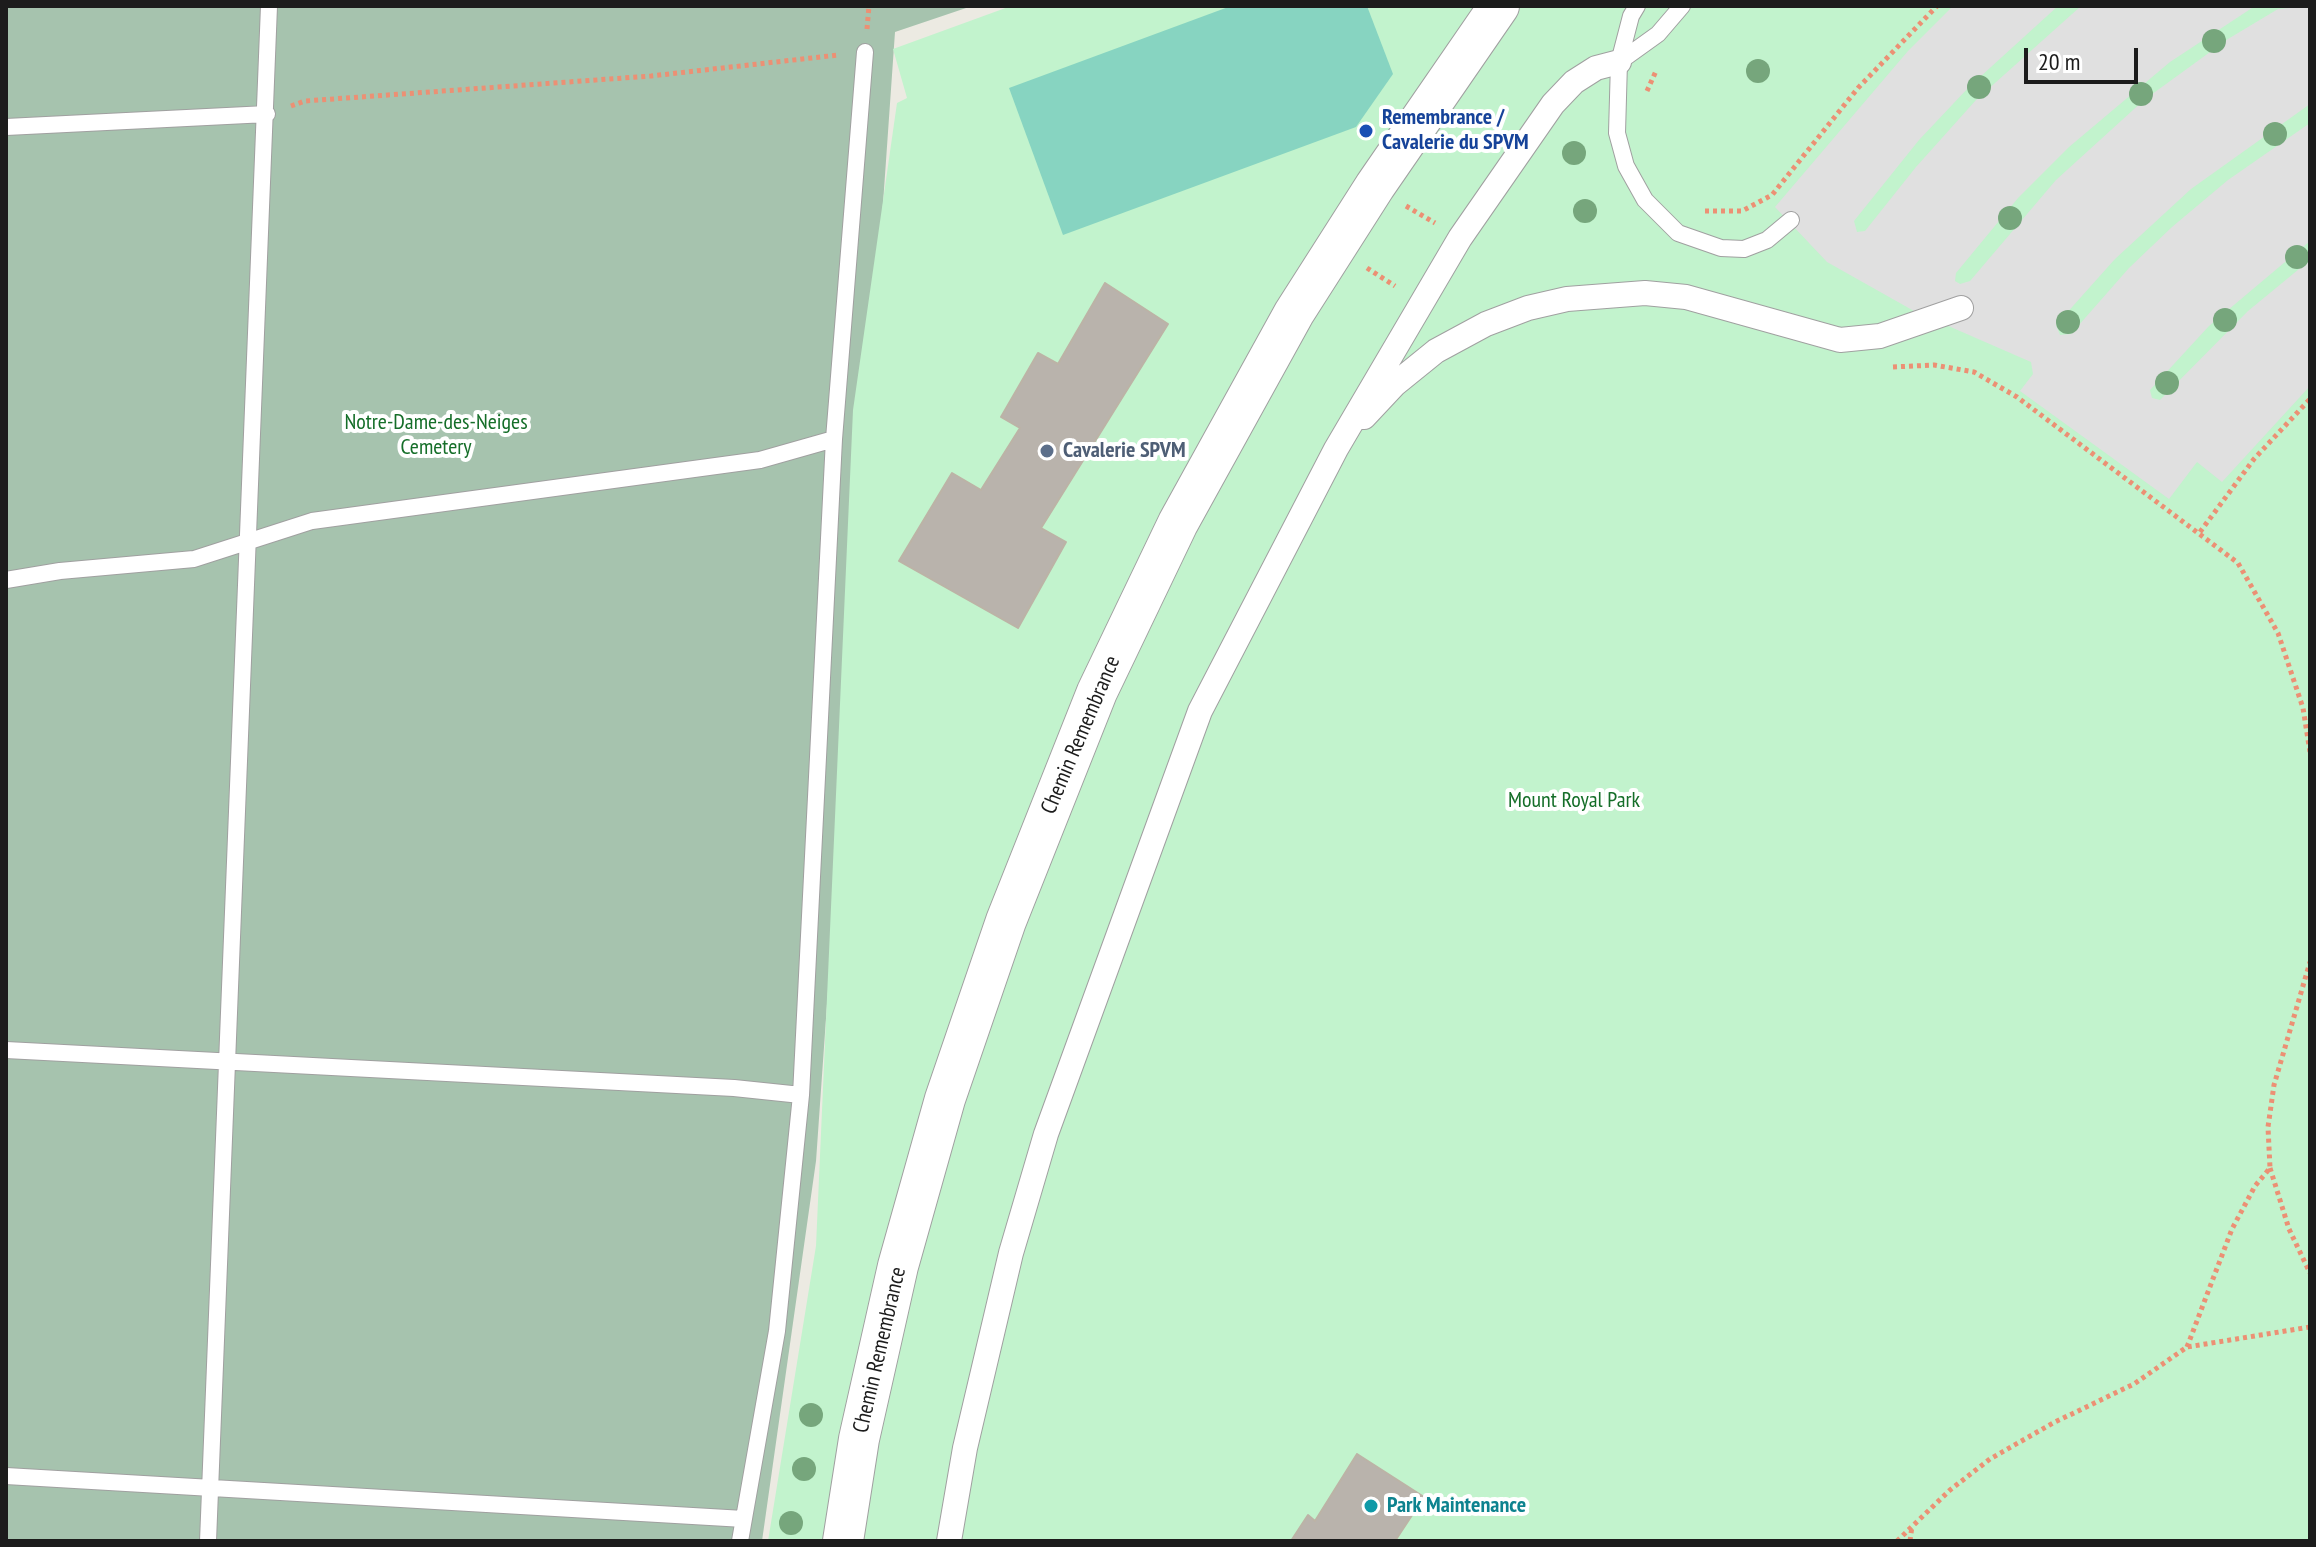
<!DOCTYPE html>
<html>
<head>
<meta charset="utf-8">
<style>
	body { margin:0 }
	#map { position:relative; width:2316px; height:1547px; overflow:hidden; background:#eceae2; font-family:"PT Sans Narrow",sans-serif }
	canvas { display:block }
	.frame { position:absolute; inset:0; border:8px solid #1c1c1c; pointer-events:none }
	.scale { position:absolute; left:2024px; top:48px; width:114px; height:36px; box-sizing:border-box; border:4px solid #1c1c1c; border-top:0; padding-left:10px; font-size:24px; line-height:28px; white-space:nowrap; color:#1c1c1c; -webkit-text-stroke:6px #fff; paint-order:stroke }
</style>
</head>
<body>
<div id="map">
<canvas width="2316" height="1547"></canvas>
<div class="frame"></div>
<div class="scale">20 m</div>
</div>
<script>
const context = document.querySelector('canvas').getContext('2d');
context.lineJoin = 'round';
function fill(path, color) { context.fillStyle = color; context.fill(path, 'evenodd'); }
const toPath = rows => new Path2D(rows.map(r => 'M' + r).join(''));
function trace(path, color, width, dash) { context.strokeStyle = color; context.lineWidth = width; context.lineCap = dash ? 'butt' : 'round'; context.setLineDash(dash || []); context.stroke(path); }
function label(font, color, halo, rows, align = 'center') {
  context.font = font + ' "PT Sans Narrow",sans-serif'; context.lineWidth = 8; context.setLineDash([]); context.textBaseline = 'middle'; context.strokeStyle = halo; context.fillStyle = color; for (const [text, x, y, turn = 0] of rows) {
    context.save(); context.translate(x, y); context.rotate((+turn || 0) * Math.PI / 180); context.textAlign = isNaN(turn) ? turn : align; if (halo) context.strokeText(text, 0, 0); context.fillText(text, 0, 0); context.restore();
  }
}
fill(toPath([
	[6,6,972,6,895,32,816,1161,762,1541,6,1541]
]), '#a6c3ae');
fill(toPath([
	[1011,6,2310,6,2310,1541,768,1541,816,1246,853,410,897,103,907,98,893,49]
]), '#c2f3cd');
fill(toPath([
	[1231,6,1367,6,1393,74,1356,127,1063,235,1009,88]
]), '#87d4c1');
fill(toPath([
	[1953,6,2058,6,1969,87,1919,140,1854,221,1857,232,1865,231,1916,167,1976,100,2081,6,2255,6,2170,62,2069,147,2018,198,1956,273,1955,281,1960,284,1970,281,2056,180,2144,100,2228,39,2278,9,2310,6,2310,104,2191,189,2115,259,2056,325,2060,335,2071,334,2129,268,2172,227,2228,180,2310,123,2310,241,2209,326,2150,390,2152,398,2160,400,2248,311,2310,260,2310,386,2222,482,2197,462,2169,499,2020,391,2033,374,2031,362,1914,311,1827,262,1775,207,1908,51]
]), '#e0e0e0');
const building = toPath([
	[1105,283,1168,324,1041,528,1066,542,1018,628,899,561,952,473,981,490,1020,428,1001,417,1038,353,1058,364,1105,283],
	[1357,1454,1424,1497,1395,1541,1291,1541,1308,1515,1315,1521,1357,1454]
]);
fill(building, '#b9b3ac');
trace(building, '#bcb3a6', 2);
const service = toPath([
	[1637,6,1631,16,1619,62,1617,133,1626,166,1645,200,1678,233,1721,248,1744,249,1767,240,1791,220],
	[1619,62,1658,34,1682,6],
	[6,127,267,114],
	[6,580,60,571,194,559,312,521,760,460,834,439],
	[6,1050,734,1088,801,1095],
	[6,1476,744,1519],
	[208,1541,269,6],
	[740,1541,777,1331,801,1095,834,439,865,52]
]);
const pedestrian = toPath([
	[1364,417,1394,385,1436,351,1486,324,1528,308,1567,299,1645,293,1686,297,1840,340,1880,336,1961,308],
	[949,1541,965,1448,1011,1253,1046,1134,1200,711,1336,449,1460,238,1553,104,1574,82,1596,68,1619,62]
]);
const tertiary = toPath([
	[843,1541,859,1439,898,1266,945,1099,1006,921,1097,692,1178,523,1294,313,1375,186,1499,6]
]);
trace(service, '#a0a0a0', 18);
trace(pedestrian, '#a0a0a0', 26);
trace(tertiary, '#a0a0a0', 42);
trace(toPath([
	[867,29,869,6],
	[1647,91,1656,71],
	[291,106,305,101,651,76,838,55],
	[1406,206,1435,223],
	[1705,211,1742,211,1772,195,1858,88,1937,6],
	[1367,268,1395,286],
	[1893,367,1934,365,1974,372,2017,397,2238,563,2278,633,2303,708,2310,752],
	[2200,532,2254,459,2310,399],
	[2270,1168,2289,1229,2310,1273],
	[2187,1347,2232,1229,2255,1186,2270,1168,2268,1127,2274,1085,2310,962],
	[1897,1541,1950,1490,1990,1459,2053,1423,2134,1384,2187,1347,2310,1327],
	[1910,1541,1912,1526]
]), '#ec9074', 5, [4, 4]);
trace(service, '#fff', 16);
trace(pedestrian, '#fff', 24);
trace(tertiary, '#fff', 40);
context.fillStyle = '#76a67c';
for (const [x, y] of [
	[2214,41],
	[1758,71],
	[1979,87],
	[2141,94],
	[2275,134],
	[1574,153],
	[1585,211],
	[2010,218],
	[2297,257],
	[2225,320],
	[2068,322],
	[2167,383],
	[811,1415],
	[804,1469],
	[791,1523]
]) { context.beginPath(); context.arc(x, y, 12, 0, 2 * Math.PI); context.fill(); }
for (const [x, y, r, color] of [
	[1366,131,8,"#1a4fb4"],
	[1047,451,8,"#5c6f8a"],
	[1371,1506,8,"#0f9aa8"]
]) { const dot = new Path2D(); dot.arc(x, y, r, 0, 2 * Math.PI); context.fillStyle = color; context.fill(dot); trace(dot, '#fff', 3); }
label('bold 22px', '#164399', '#fff', [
	["Remembrance /",1382,118],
	["Cavalerie du SPVM",1382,143]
], 'left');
label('22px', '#156e29', '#fff', [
	["Notre-Dame-des-Neiges",436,423],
	["Cemetery",436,448],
	["Mount Royal Park",1574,801]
]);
label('bold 22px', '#4e5e75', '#fff', [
	["Cavalerie SPVM",1063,451]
], 'left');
label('22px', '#1c1c1c', '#fff', [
	["Chemin Remembrance",1081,735,-67],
	["Chemin Remembrance",880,1350,-77]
]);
label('bold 22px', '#0d838f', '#fff', [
	["Park Maintenance",1387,1506]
], 'left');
</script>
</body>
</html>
